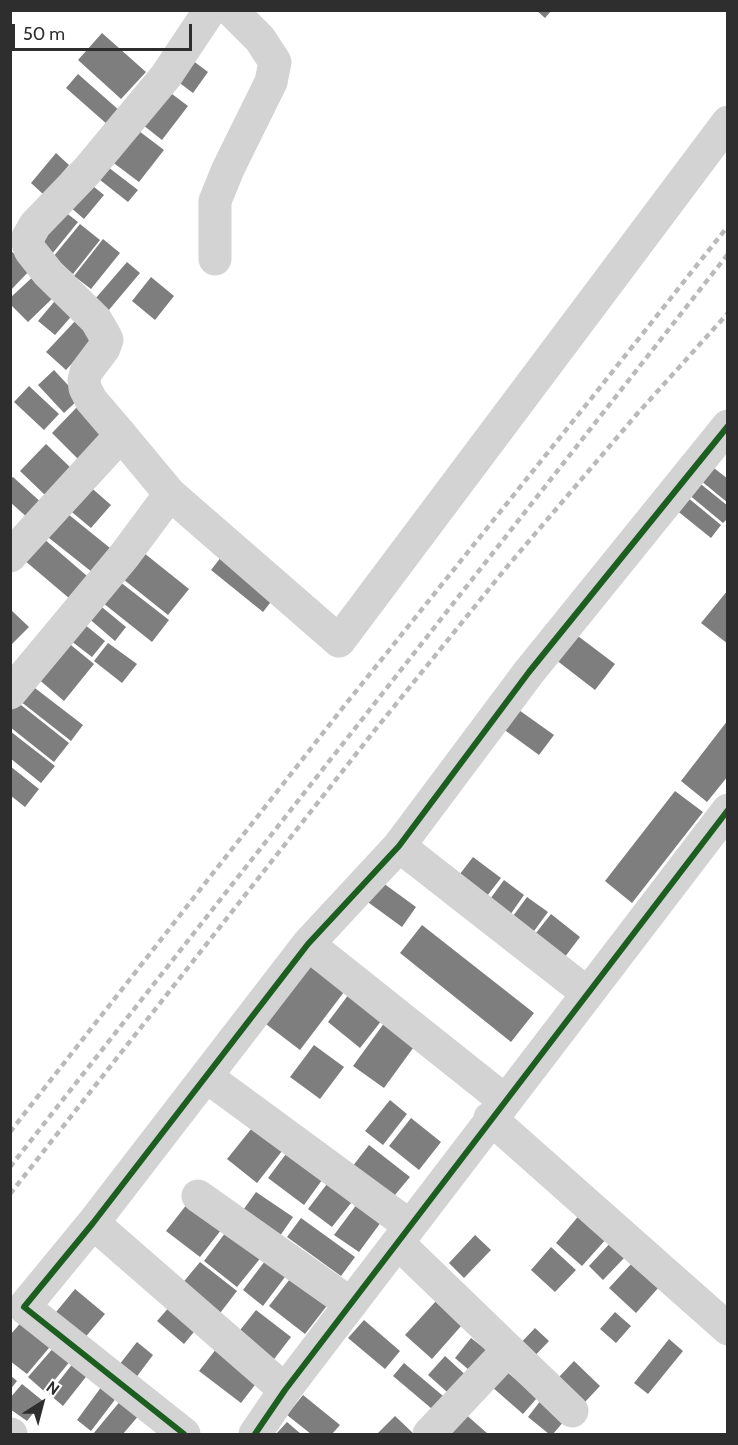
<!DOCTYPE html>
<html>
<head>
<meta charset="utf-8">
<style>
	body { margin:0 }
	#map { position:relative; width:738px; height:1445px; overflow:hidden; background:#fff; font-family:Cabin,sans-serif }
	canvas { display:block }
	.frame { position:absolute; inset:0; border:12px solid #2e2e2e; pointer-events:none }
	.north { position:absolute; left:12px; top:1373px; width:60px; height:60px; -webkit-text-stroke:4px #fff; paint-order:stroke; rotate:36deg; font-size:16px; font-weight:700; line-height:24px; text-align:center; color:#2e2e2e }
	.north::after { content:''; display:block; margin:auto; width:21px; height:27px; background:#2e2e2e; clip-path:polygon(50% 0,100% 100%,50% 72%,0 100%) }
	.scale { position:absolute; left:12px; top:24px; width:180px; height:27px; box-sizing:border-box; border:3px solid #2e2e2e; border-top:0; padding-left:8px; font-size:18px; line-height:21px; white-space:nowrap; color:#2e2e2e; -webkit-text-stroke:4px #fff; paint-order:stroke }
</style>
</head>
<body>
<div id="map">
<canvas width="738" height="1445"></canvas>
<div class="frame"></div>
<div class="north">N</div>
<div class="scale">50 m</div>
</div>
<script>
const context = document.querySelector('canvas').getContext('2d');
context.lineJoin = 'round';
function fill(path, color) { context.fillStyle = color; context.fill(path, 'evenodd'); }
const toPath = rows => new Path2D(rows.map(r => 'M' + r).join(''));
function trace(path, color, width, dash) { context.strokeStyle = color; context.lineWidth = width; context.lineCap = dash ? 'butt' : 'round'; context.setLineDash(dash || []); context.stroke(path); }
fill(toPath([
	[536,10,552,10,545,18],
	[102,33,146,72,121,99,78,60],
	[188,57,208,72,193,93,173,78],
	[78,74,120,111,108,125,66,88],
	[168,91,188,106,162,140,143,125],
	[135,128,164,150,139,182,111,161],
	[56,153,69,165,44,195,31,183],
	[104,164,138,190,128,202,95,176],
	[88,182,104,195,84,219,69,206],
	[60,208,78,222,52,254,35,239],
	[80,224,100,240,73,274,53,257],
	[103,239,120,253,91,289,74,276],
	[10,250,31,269,10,291],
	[127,262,140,273,108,311,95,299],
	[37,273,57,294,28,322,10,304,10,298],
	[151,277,174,296,155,320,132,301],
	[59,296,76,311,55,335,38,321],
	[77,319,97,336,66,370,46,352],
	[54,370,80,398,64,413,38,385],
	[29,386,59,414,44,430,14,402],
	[79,405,107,433,80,461,52,433],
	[46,444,71,468,45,495,20,471],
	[705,461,728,479,728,503,694,475],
	[13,477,43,504,29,519,10,502,10,479],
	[692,477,728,506,728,518,723,523,682,489],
	[87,484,111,505,91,528,67,508],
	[681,492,721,525,711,538,670,505],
	[63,510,115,552,97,576,44,534],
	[43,538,94,582,76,604,24,560],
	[139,549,189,589,168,615,118,575],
	[225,552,277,594,263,612,211,570],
	[115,578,169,620,152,642,98,599],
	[728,590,728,644,701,623],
	[97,603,126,627,115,641,86,616],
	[10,609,29,627,10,646],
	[79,620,105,641,92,657,66,637],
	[570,630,615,664,595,690,551,656],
	[66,641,94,664,64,701,36,677],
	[108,643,137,664,122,683,94,661],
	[31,685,83,725,71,741,20,701],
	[16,701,69,743,54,762,10,727,10,709],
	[509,703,554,735,539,755,495,723],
	[728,720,728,776,707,802,681,781],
	[10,731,55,766,41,783,10,758],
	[10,766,39,789,25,807,10,795],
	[675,791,703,812,632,903,605,881],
	[473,857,501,878,480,905,453,883],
	[379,880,416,907,402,927,365,900],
	[504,880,524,895,503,925,482,910],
	[527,897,548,912,526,942,505,927],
	[551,914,580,937,558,966,528,943],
	[422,925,534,1013,511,1042,400,953],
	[307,963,344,992,300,1050,262,1021],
	[349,994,382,1020,360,1048,328,1022],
	[385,1022,416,1044,384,1088,353,1066],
	[314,1045,344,1067,320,1099,290,1077],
	[390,1100,407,1114,383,1145,365,1131],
	[411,1118,441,1142,419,1170,389,1146],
	[256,1123,286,1146,257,1183,227,1159],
	[369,1145,410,1177,389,1202,349,1171],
	[289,1150,325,1176,304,1205,268,1178],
	[330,1180,355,1198,332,1227,308,1209],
	[256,1192,293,1217,273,1246,236,1220],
	[191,1199,225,1225,200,1257,166,1231],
	[360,1200,384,1218,359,1252,334,1235],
	[581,1213,608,1237,582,1266,556,1243],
	[301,1218,355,1257,341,1276,287,1237],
	[229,1228,263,1255,237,1287,204,1261],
	[475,1235,491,1250,464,1278,449,1263],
	[612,1241,627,1255,603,1280,589,1266],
	[551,1247,576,1270,555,1292,531,1270],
	[268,1257,288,1273,263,1306,243,1290],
	[200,1262,237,1291,214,1321,176,1291],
	[632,1263,659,1287,636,1313,609,1288],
	[293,1275,329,1303,305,1334,269,1306],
	[75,1289,105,1314,77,1347,47,1323],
	[436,1301,462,1325,432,1359,405,1335],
	[171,1305,198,1327,184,1344,157,1321],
	[256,1310,291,1337,268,1367,233,1339],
	[615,1312,631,1326,616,1343,600,1329],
	[25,1318,54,1342,27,1374,10,1361,10,1335],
	[364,1320,400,1351,385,1369,348,1338],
	[535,1328,549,1341,528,1363,514,1350],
	[471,1338,493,1355,476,1376,455,1358],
	[669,1339,683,1351,648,1394,634,1383],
	[137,1342,153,1355,129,1387,112,1374],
	[220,1344,261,1377,241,1403,199,1371],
	[55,1346,71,1360,45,1392,28,1377],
	[445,1356,471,1380,455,1399,428,1375],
	[574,1361,600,1386,585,1402,559,1377],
	[74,1362,89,1373,63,1406,49,1394],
	[404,1363,449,1401,438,1414,393,1376],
	[506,1371,537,1398,523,1414,492,1387],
	[10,1375,17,1381,10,1390],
	[22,1384,43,1401,27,1421,10,1409,10,1398],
	[102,1386,117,1397,91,1431,77,1420],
	[303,1395,340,1425,332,1434,311,1434,287,1415],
	[122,1399,140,1414,123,1434,93,1434],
	[541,1400,565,1420,553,1434,549,1434,528,1417],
	[463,1412,488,1434,452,1434,447,1430],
	[395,1416,414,1434,378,1433],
	[287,1422,301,1434,276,1434]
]), '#7e7e7e');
trace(toPath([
	[215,259,215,201,228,169,271,82,275,62,260,39,231,10],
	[121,435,91,400,85,388,84,380,86,372,104,348,107,340,103,332,96,320,48,273,30,250,27,239,35,225,86,172,166,76,210,10],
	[10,556,121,435,170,494,339,641,728,122],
	[10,693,124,556,170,494],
	[399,846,587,993],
	[308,944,504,1100],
	[207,1077,410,1226],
	[490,1118,728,1329],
	[198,1196,351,1304],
	[93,1223,285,1390],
	[398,1243,572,1411],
	[10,1434,11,1434],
	[184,1434,24,1307,93,1223,308,944,399,846,529,672,728,426],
	[255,1434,285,1390,728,810],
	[429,1434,508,1350]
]), '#d3d3d3', 33);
trace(toPath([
	[10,1132,345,705,594,395,728,226],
	[10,1167,728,254],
	[10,1194,371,735,506,568,637,414,728,313]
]), '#bababa', 4.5, [6, 4.5]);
trace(toPath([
	[184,1434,24,1307,93,1223,308,944,399,846,529,672,728,426],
	[255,1434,285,1390,728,810]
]), '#1b5e20', 6);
</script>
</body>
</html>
